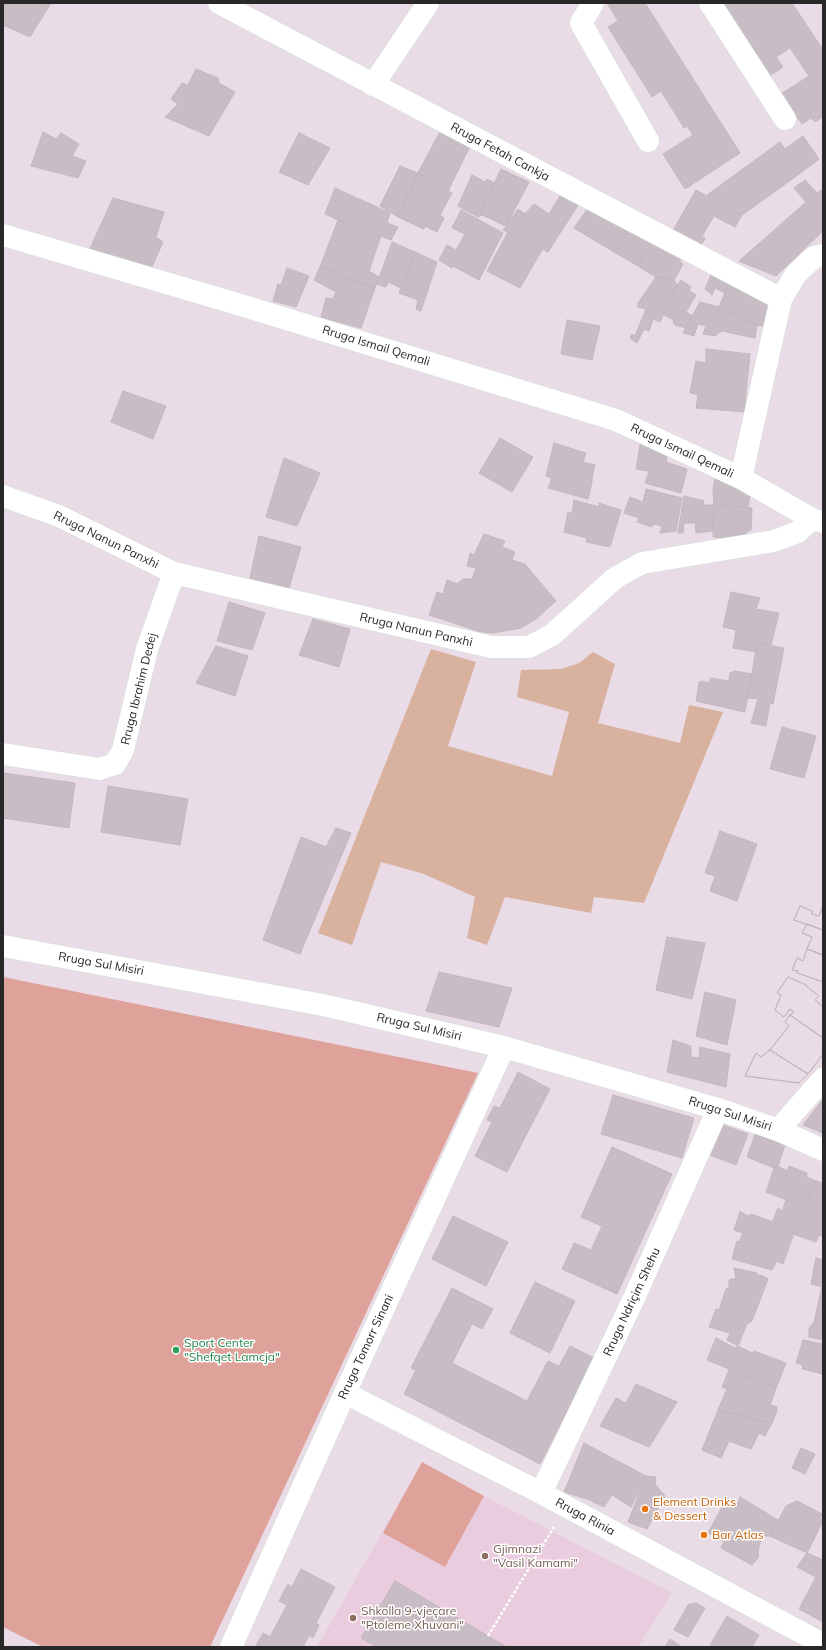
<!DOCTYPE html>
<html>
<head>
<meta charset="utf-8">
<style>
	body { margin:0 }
	#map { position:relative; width:826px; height:1650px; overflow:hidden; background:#e9dce6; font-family:Mulish,sans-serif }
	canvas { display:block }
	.frame { position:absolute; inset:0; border:4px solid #282828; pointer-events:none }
</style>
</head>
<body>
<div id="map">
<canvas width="826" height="1650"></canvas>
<div class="frame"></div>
</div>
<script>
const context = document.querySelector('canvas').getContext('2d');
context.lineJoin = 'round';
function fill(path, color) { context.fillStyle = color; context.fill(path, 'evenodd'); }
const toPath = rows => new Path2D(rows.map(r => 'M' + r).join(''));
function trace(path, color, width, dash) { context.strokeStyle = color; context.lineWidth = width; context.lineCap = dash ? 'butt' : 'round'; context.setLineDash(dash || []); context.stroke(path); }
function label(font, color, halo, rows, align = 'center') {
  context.font = font + ' Mulish,sans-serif'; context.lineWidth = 3; context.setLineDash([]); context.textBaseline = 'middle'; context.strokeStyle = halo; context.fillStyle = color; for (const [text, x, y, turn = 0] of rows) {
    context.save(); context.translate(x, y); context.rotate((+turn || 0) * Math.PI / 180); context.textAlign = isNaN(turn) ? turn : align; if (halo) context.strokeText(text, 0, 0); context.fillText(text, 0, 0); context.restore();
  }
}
fill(toPath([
	[422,1462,484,1496,672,1593,638,1647,317,1647]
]), '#e9cddf');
fill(toPath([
	[431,649,476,662,448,746,552,776,569,712,517,697,521,670,561,669,579,663,593,652,615,664,598,723,680,743,689,705,723,712,644,903,594,897,591,913,505,897,487,945,467,938,475,897,424,874,381,862,352,945,318,933]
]), '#d9b29f');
fill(toPath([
	[3,977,478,1073,210,1647,43,1647,3,1627],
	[422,1462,484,1496,445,1567,383,1533]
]), '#dfa29b');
const building = toPath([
	[3,3,51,3,30,37,3,25,3,3],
	[607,3,645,3,740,153,685,189,663,154,693,135,687,126,684,128,661,91,652,97,608,27,618,21,607,3],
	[716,3,792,3,823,50,823,117,815,122,811,118,802,124,781,94,809,76,790,48,776,57,783,67,766,78,716,3],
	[196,69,218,78,219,83,235,92,209,136,165,117,178,104,171,99,182,83,188,85,196,69],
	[442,128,472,142,448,191,418,173,442,128],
	[43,132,56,139,61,133,79,144,72,156,86,161,78,178,31,166,43,132],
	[299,133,330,148,308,185,279,172,299,133],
	[803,136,819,159,802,172,785,149,803,136],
	[780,142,802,172,742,215,707,195,780,142],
	[400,166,418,173,398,217,380,206,400,166],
	[501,169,529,182,506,226,482,215,482,210,501,169],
	[418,173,452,193,440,215,444,218,437,232,425,226,424,229,398,217,418,173],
	[472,175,485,182,487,179,494,183,482,210,482,215,478,217,458,206,472,175],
	[805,180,817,193,823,189,823,231,776,276,739,261,806,202,794,188,805,180],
	[335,188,390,213,387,223,398,227,391,240,338,220,325,214,335,188],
	[564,189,582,199,548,252,503,230,518,209,525,214,534,204,549,214,564,189],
	[696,190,742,215,735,227,714,216,702,236,705,238,699,249,671,234,696,190],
	[113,198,164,212,156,237,163,242,151,269,88,253,113,198],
	[591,204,631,223,614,252,574,228,591,204],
	[461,210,503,233,479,280,453,266,452,268,439,260,447,245,456,250,465,234,452,228,461,210],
	[338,220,381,236,369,271,379,277,375,288,320,267,338,220],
	[631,223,656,237,638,266,614,252,631,223],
	[508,232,542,250,520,288,487,271,508,232],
	[656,237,682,251,680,263,683,264,674,280,656,277,638,266,656,237],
	[392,242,415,252,401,288,388,282,386,287,377,284,392,242],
	[415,252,437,262,421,311,416,309,418,300,399,293,415,252],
	[320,267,375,288,361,328,321,317,326,298,333,299,336,292,314,280,320,267],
	[287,268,309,276,296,307,273,301,278,284,281,285,287,268],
	[714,268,731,278,725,293,715,288,712,295,705,289,714,268],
	[656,277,674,280,677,285,660,322,653,319,649,331,644,329,637,343,630,338,632,334,635,336,646,309,638,307,638,303,656,277],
	[731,278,777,301,771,327,757,325,719,307,731,278],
	[681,280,691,287,689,290,696,295,686,312,692,316,686,328,675,325,673,322,674,320,664,315,677,285,681,280],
	[700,302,719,307,757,325,755,338,722,331,719,333,718,331,716,336,703,334,706,326,698,324,694,336,683,333,700,302],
	[567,320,600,326,592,360,561,354,567,320],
	[706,349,750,354,744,412,696,408,698,395,690,393,696,361,706,363,706,349],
	[123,391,166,406,153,439,111,422,123,391],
	[500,438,533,457,512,492,479,473,500,438],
	[641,440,668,448,666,462,687,469,681,493,645,483,649,471,636,469,641,440],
	[554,443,586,453,583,462,595,465,592,478,592,482,588,499,548,488,552,478,546,476,554,443],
	[284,458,320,473,297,526,266,517,284,458],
	[716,472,751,488,748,507,714,505,713,489,716,472],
	[646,489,682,498,676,531,660,533,662,526,654,524,652,527,637,522,639,518,624,513,630,497,643,502,646,489],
	[684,496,704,501,703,505,714,505,713,531,696,533,695,523,684,523,683,533,678,533,684,496],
	[574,500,599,507,599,503,621,510,610,547,586,542,587,538,564,532,568,512,572,514,574,500],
	[714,505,752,508,751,530,746,532,747,536,744,540,713,537,714,505],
	[484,534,505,541,502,547,515,552,512,560,525,564,556,601,536,619,521,628,493,633,481,632,429,615,437,592,443,594,447,580,457,584,463,579,472,579,476,568,467,566,470,553,474,555,484,534],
	[259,536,301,547,289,588,250,578,259,536],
	[731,592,760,598,756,609,779,613,771,645,757,643,756,652,733,648,736,630,723,627,731,592],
	[229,602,265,613,252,650,217,641,229,602],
	[313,619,350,629,339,667,299,655,313,619],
	[757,643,784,648,773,704,770,703,766,726,751,723,758,699,748,698,757,643],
	[216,646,248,656,235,696,196,683,216,646],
	[735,671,752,674,745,712,696,701,699,682,702,681,709,683,711,678,729,681,730,673,735,671],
	[782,727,816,736,804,778,770,769,782,727],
	[3,773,75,783,69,828,3,818,3,773],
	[108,786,188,799,180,845,101,832,108,786],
	[336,828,351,833,300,954,263,940,301,837,326,847,336,828],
	[720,831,757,844,737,901,710,891,715,876,705,873,720,831],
	[800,906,812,911,812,914,819,916,823,906,823,930,794,920,800,906],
	[800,906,812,911,812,914,819,916,823,906,823,930,794,920,800,906],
	[807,924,823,930,823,955,807,949,812,937,802,933,807,924],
	[807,924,823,930,823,955,807,949,812,937,802,933,807,924],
	[667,937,705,943,692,999,656,990,667,937],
	[807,949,823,955,823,982,797,973,798,971,792,970,797,958,803,961,807,949],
	[807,949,823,955,823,982,797,973,798,971,792,970,797,958,803,961,807,949],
	[439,972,512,988,499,1027,426,1011,439,972],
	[788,977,804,984,819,996,815,1000,823,1007,823,1038,790,1015,794,1012,790,1009,784,1017,775,1010,781,995,777,993,788,977],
	[788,977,804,984,819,996,815,1000,823,1007,823,1038,790,1015,794,1012,790,1009,784,1017,775,1010,781,995,777,993,788,977],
	[705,992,736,1000,727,1045,696,1036,705,992],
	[790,1015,823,1038,823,1054,808,1074,770,1050,789,1026,785,1022,790,1015],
	[790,1015,823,1038,823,1054,808,1074,770,1050,789,1026,785,1022,790,1015],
	[673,1040,691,1046,691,1057,699,1058,700,1047,730,1054,726,1087,667,1072,673,1040],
	[770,1050,808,1074,799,1083,745,1076,756,1053,761,1057,770,1050],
	[770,1050,808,1074,799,1083,745,1076,756,1053,761,1057,770,1050],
	[518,1072,550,1089,507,1172,475,1156,492,1122,487,1120,494,1106,500,1108,518,1072],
	[613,1095,694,1118,682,1158,601,1134,613,1095],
	[823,1099,823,1133,803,1125,823,1099],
	[718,1123,748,1134,736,1165,707,1154,718,1123],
	[756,1132,785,1145,778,1166,774,1168,747,1157,756,1132],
	[612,1147,672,1174,617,1294,562,1269,574,1243,591,1250,602,1226,581,1217,612,1147],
	[778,1166,787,1171,789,1166,807,1173,806,1177,816,1181,805,1207,766,1192,774,1168,778,1166],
	[816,1181,823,1183,823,1236,819,1235,816,1242,793,1234,816,1181],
	[786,1200,805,1207,795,1230,773,1221,778,1208,782,1211,786,1200],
	[740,1212,749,1216,751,1214,795,1230,783,1264,777,1261,772,1270,732,1259,737,1241,739,1242,743,1233,734,1230,740,1212],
	[453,1216,508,1242,486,1286,432,1259,453,1216],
	[816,1258,823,1260,823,1287,811,1284,816,1258],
	[734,1268,757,1273,757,1275,763,1276,768,1279,752,1321,747,1324,738,1346,727,1340,730,1333,709,1327,716,1309,719,1310,726,1289,729,1287,729,1280,736,1278,734,1268],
	[535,1282,575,1301,550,1353,510,1333,535,1282],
	[822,1287,823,1287,823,1340,809,1337,809,1328,814,1322,822,1287],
	[452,1288,493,1309,482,1329,472,1324,452,1363,527,1401,548,1361,559,1366,570,1346,594,1358,540,1464,404,1394,416,1370,411,1368,452,1288],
	[716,1338,735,1348,738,1346,752,1353,754,1351,786,1363,776,1388,707,1360,716,1338],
	[803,1340,823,1344,823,1374,802,1369,803,1365,796,1363,803,1340],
	[729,1370,776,1388,770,1405,777,1407,777,1411,772,1423,718,1410,727,1389,722,1387,729,1370],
	[636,1384,677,1402,649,1447,600,1426,616,1398,626,1403,636,1384],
	[718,1410,772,1423,765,1436,759,1433,751,1449,729,1441,721,1458,702,1450,718,1410],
	[584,1443,646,1476,631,1507,612,1495,604,1507,587,1499,564,1492,584,1443],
	[801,1448,815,1454,805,1474,792,1468,801,1448],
	[646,1476,656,1477,655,1484,665,1496,647,1529,628,1522,646,1476],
	[740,1497,778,1520,770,1536,763,1536,759,1546,758,1558,752,1565,721,1548,724,1542,708,1533,727,1498,737,1504,740,1497],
	[797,1501,822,1514,820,1519,823,1521,807,1553,770,1536,786,1506,797,1501],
	[807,1553,823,1560,823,1622,799,1609,816,1577,797,1567,807,1553],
	[301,1569,335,1587,316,1623,319,1625,313,1638,309,1635,303,1647,255,1647,263,1633,270,1637,287,1605,279,1601,288,1584,292,1587,301,1569],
	[395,1581,488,1636,507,1647,377,1647,361,1638,395,1581],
	[696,1603,705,1608,688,1637,674,1630,688,1605,696,1603],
	[727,1616,759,1635,752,1647,711,1647,710,1645,727,1616],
	[670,1639,682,1647,665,1647,670,1639]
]);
fill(building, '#c9bdc5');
trace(building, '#c4b6bf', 1);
const minor = toPath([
	[219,3,781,299],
	[593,3,581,23,648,141],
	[710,3,785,119],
	[373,85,428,3],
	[3,235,234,303,616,420,741,478,781,299,796,274,814,257,823,255],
	[741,478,812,519,823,522],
	[3,496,59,516,174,573,491,647,529,647,552,635,615,578,642,563,774,541,798,532,812,519],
	[3,754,99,769,115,764,123,750,147,649,174,573],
	[3,946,323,1005,504,1047,718,1109,778,1130,823,1150],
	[778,1130,823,1079],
	[345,1393,541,1493,823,1644],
	[541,1493,635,1296,718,1109],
	[231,1647,345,1393,504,1047]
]);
trace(minor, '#d1e0d8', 23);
trace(toPath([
	[488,1636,554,1527]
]), '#fff', 2.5, [3, 2]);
trace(minor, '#fff', 22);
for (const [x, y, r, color] of [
	[176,1350,4,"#2e9e5b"],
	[645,1509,4,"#e8710a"],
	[704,1535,4,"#e8710a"],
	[485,1556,4,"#8d6e63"],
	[353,1618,4,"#8d6e63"]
]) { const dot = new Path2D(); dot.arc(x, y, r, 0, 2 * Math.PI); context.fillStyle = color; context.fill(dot); trace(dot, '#fff', 1.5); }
label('12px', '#282828', '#fff', [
	["Rruga Fetah Cankja",500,152,28],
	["Rruga Ismail Qemali",376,346,17],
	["Rruga Ismail Qemali",682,451,25],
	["Rruga Nanun Panxhi",106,540,26],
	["Rruga Nanun Panxhi",416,630,13],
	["Rruga Ibrahim Dedej",139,689,-76],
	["Rruga Sul Misiri",101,964,10],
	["Rruga Sul Misiri",419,1027,13],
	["Rruga Sul Misiri",730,1114,18],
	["Rruga Ndriçim Shehu",632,1302,-65],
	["Rruga Tomorr Sinani",366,1347,-65],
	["Rruga Rinia",585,1517,28]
]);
label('12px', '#27864d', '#fff', [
	["Sport Center",184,1343],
	["\"Shefqet Lamcja\"",184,1357]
], 'left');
label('12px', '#c56008', '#fff', [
	["Element Drinks",653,1502],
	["& Dessert",653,1516],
	["Bar Atlas",712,1535]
], 'left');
label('12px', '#785e54', '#fff', [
	["Gjimnazi",493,1549],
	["\"Vasil Kamami\"",493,1563],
	["Shkolla 9-vjeçare",361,1611],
	["\"Ptoleme Xhuvani\"",361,1625]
], 'left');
</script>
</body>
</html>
